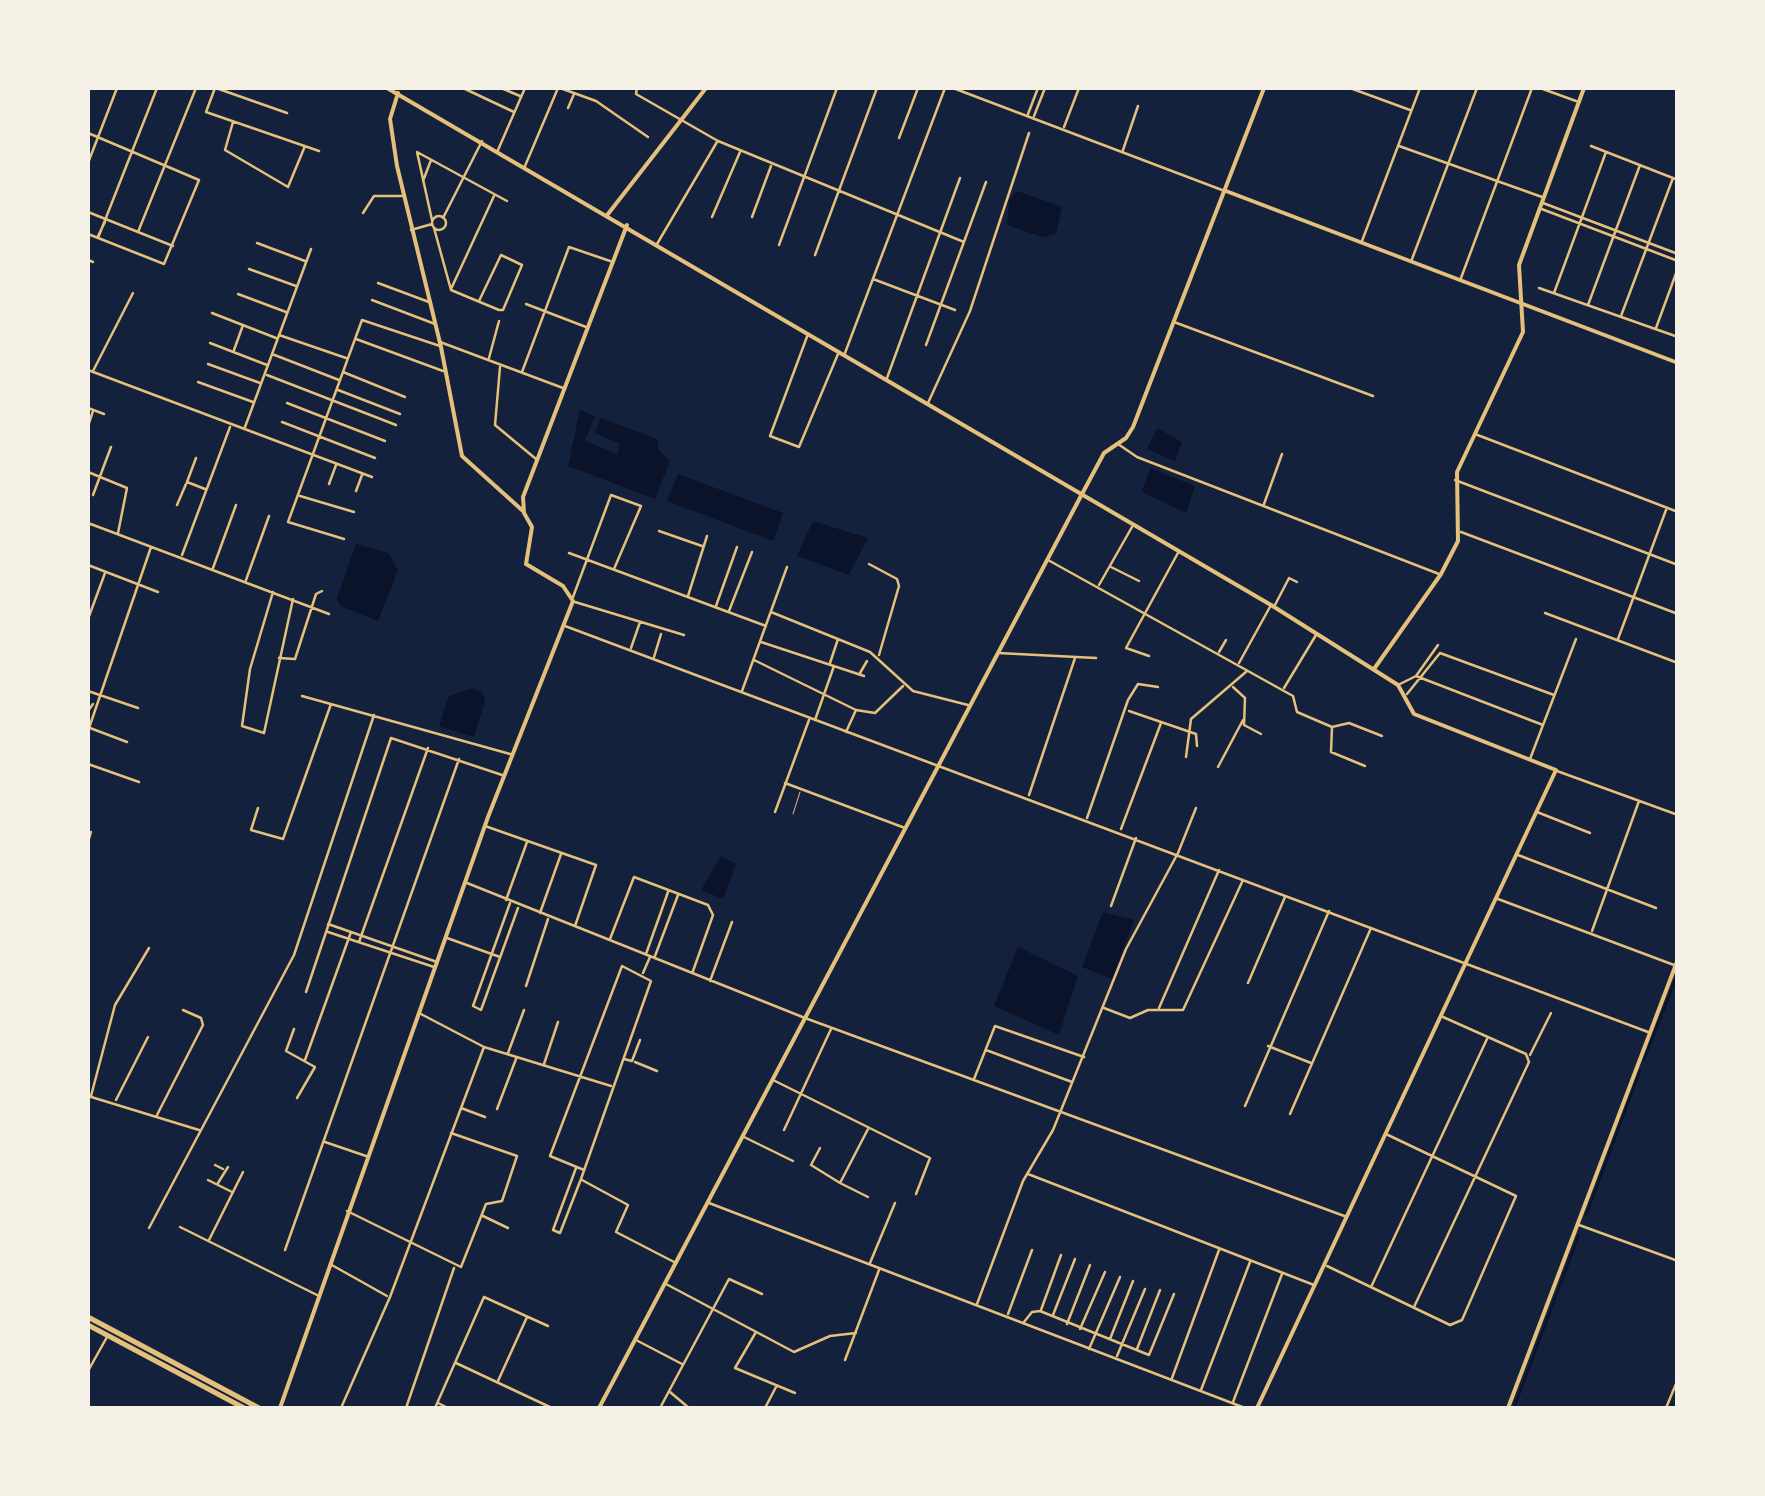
<!DOCTYPE html>
<html>
<head>
<meta charset="utf-8">
<style>
	body { margin:0 }
	#map { position:relative; width:1765px; height:1496px; overflow:hidden; background:#14213d; font-family:"Fira Sans",sans-serif }
	canvas { display:block }
	.frame { position:absolute; inset:0; border:90px solid #f6f1e7; pointer-events:none }
</style>
</head>
<body>
<div id="map">
<canvas width="1765" height="1496"></canvas>
<div class="frame"></div>
</div>
<script>
const context = document.querySelector('canvas').getContext('2d');
context.lineJoin = 'round';
function fill(path, color) { context.fillStyle = color; context.fill(path, 'evenodd'); }
const toPath = rows => new Path2D(rows.map(r => 'M' + r).join(''));
function trace(path, color, width, dash) { context.strokeStyle = color; context.lineWidth = width; context.lineCap = dash ? 'butt' : 'round'; context.setLineDash(dash || []); context.stroke(path); }
fill(toPath([
	[1017,191,1062,207,1056,234,1042,237,1007,225,1009,200],
	[580,410,595,416,585,440,617,455,620,444,595,433,601,418,657,439,659,450,670,461,655,499,568,466],
	[1157,428,1182,442,1175,461,1147,449],
	[1150,468,1195,486,1186,513,1142,492],
	[678,474,783,513,773,541,667,501],
	[813,521,868,538,849,575,797,556],
	[356,544,388,553,398,570,378,621,340,606,337,598],
	[472,688,482,692,485,701,474,737,439,726,449,696],
	[721,856,736,864,723,899,701,890],
	[1103,912,1134,920,1112,979,1082,967],
	[1018,947,1078,976,1059,1035,994,1006]
]), '#0b132b');
trace(toPath([
	[1644,1060,1678,973],
	[1586,1216,1640,1071],
	[1514,1408,1579,1235]
]), '#0b132b', 2.5);
trace(toPath([
	[793,814,800,792]
]), '#e5c07b', 1);
trace(toPath([
	[215,88,206,112,319,151],
	[216,88,287,113],
	[463,88,514,112],
	[501,88,520,96],
	[560,88,596,101,648,137],
	[637,88,636,94,718,141,964,242],
	[953,88,1222,190],
	[1350,88,1410,110],
	[1540,88,1576,101],
	[568,108,574,94],
	[1028,114,1038,88],
	[1034,116,1045,88],
	[233,122,225,150,288,187,305,146],
	[1064,127,1079,88],
	[88,133,199,180,164,264,88,234],
	[899,138,918,88],
	[1399,146,1542,197],
	[1591,146,1678,180],
	[498,150,525,88],
	[1123,150,1138,106],
	[88,163,117,88],
	[525,166,558,88],
	[423,181,431,160],
	[1543,203,1678,254],
	[1539,208,1678,261],
	[88,212,173,246],
	[363,213,374,196,402,196],
	'432 223a7 7 0 1 1 14 0a7 7 0 1 1-14 0Z',
	[712,217,740,152],
	[752,217,771,166],
	[443,218,482,141],
	[432,220,417,152,507,201],
	[434,228,451,290,499,310,503,310,522,265,501,255,479,301],
	[411,230,432,224],
	[138,232,196,88],
	[98,236,105,222],
	[98,238,157,88],
	[1362,241,1420,88],
	[257,243,305,261],
	[657,244,717,142],
	[779,245,837,88],
	[815,255,877,88],
	[1412,259,1477,88],
	[88,260,93,262],
	[249,269,296,286],
	[1461,278,1532,88],
	[873,279,955,310],
	[378,283,429,302],
	[1539,288,1678,337],
	[451,289,494,196],
	[1554,293,1606,152],
	[238,294,286,312],
	[372,300,435,324],
	[526,304,586,327],
	[1588,305,1640,165],
	[212,313,276,338],
	[1621,316,1673,178],
	[1174,322,1373,396],
	[1656,328,1678,268],
	[808,334,770,436,799,447,838,354],
	[279,335,346,358],
	[356,339,443,371],
	[440,342,563,388],
	[210,343,267,365],
	[926,345,986,182],
	[234,350,243,325],
	[845,353,945,88],
	[272,354,339,380],
	[489,358,499,321],
	[208,364,260,383],
	[500,367,495,425,536,459],
	[88,370,372,477],
	[93,371,133,293],
	[343,372,405,397],
	[522,372,569,247,610,261],
	[267,375,396,425],
	[887,378,960,178],
	[198,382,253,402],
	[338,390,400,414],
	[287,403,385,441],
	[928,403,970,311,1029,133],
	[88,408,104,414],
	[282,422,375,458],
	[88,426,93,411],
	[245,427,311,249],
	[1475,434,1678,512],
	[1118,444,1137,457,1439,574],
	[196,458,187,482,205,489],
	[88,472,127,488,118,533],
	[1455,480,1678,565],
	[329,484,336,465],
	[356,491,362,475],
	[93,495,111,447],
	[300,496,354,512],
	[1264,504,1282,454],
	[177,505,186,484],
	[88,523,329,614],
	[659,531,702,546],
	[1461,532,1678,614],
	[344,539,288,522,362,320,440,346],
	[569,553,766,626],
	[182,555,230,427],
	[1048,560,1293,696,1297,712,1332,727,1331,752,1365,766],
	[869,564,897,579,899,586,879,655],
	[88,565,158,592],
	[1111,567,1139,581],
	[213,568,236,505],
	[246,580,269,516],
	[1099,585,1132,527],
	[273,592,250,669,242,726,264,733,293,599],
	[688,596,707,536],
	[573,597,611,495,641,506,614,569],
	[575,602,684,635],
	[1275,605,1289,578,1297,582],
	[716,606,737,547],
	[729,611,752,552],
	[771,612,870,652,913,691,968,705],
	[1545,613,1678,663],
	[88,619,105,573],
	[565,626,1648,1032],
	[1618,639,1666,510],
	[761,642,864,676],
	[631,648,640,622],
	[1219,652,1226,640],
	[998,653,1096,658],
	[1149,656,1126,648,1179,551],
	[654,657,661,634],
	[279,658,295,659,316,594,322,591],
	[754,660,856,710],
	[830,663,838,639],
	[1239,663,1271,605],
	[860,673,867,661],
	[1416,676,1543,725],
	[1398,685,1416,676,1438,645],
	[1233,687,1245,698,1244,725,1261,734],
	[1284,688,1316,635],
	[88,691,138,708],
	[742,691,787,567],
	[1407,694,1440,653,1554,695],
	[302,696,510,754],
	[88,711,93,704],
	[1129,711,1196,734,1197,746],
	[815,720,834,666],
	[1332,727,1349,723,1382,736],
	[90,728,127,742],
	[88,731,151,547],
	[846,732,856,710,875,713,903,686],
	[1186,757,1191,719,1247,671],
	[1530,759,1576,639],
	[88,764,139,782],
	[1218,767,1243,720],
	[1557,771,1678,815],
	[785,783,905,828],
	[1029,795,1075,658],
	[258,808,251,830,283,839,331,704],
	[775,812,809,720],
	[1537,812,1590,833],
	[1087,818,1128,700,1138,684,1158,687],
	[485,826,596,865,575,926],
	[1121,829,1161,723],
	[88,842,91,832],
	[1518,855,1656,908],
	[467,883,805,1018,1347,1217],
	[1498,899,1674,965],
	[506,900,527,842],
	[510,903,473,1006,481,1010,518,908],
	[1111,906,1136,838],
	[540,913,561,854],
	[328,924,437,962],
	[1592,931,1639,801],
	[328,932,434,967],
	[447,938,500,957],
	[610,939,634,877,708,905,713,915,693,971],
	[359,942,428,748],
	[646,954,668,892],
	[655,956,678,895],
	[643,973,650,957],
	[710,981,732,922],
	[1248,983,1285,897],
	[526,986,548,919],
	[306,992,391,738,502,775],
	[1104,1008,1130,1018,1148,1010,1183,1010,1243,880],
	[1159,1008,1219,870],
	[419,1013,484,1047,611,1086],
	[294,1029,286,1051,315,1067,297,1098],
	[1268,1046,1311,1063],
	[986,1050,1072,1082],
	[508,1053,524,1010],
	[1530,1055,1551,1013],
	[624,1059,632,1061,640,1040],
	[305,1060,351,932],
	[635,1062,657,1071],
	[544,1064,558,1022],
	[974,1079,995,1026,1084,1057],
	[773,1080,930,1158,916,1194],
	[88,1096,199,1130],
	[91,1096,115,1005,149,948],
	[116,1100,148,1037],
	[1245,1106,1329,911],
	[461,1108,485,1117],
	[497,1109,516,1059],
	[1290,1114,1371,928],
	[157,1115,203,1025,201,1018,183,1010],
	[784,1130,831,1029],
	[744,1137,793,1161],
	[325,1142,366,1156],
	[820,1148,811,1165,840,1183],
	[215,1165,223,1169],
	[576,1168,553,1230,560,1233,581,1179,651,981,622,966,550,1156,584,1170],
	[1028,1174,1314,1285],
	[208,1180,232,1192],
	[582,1180,628,1205,616,1232,676,1263],
	[218,1183,228,1167],
	[868,1197,840,1183,868,1129],
	[709,1203,1245,1408],
	[347,1211,461,1267,486,1204,502,1201,517,1156,451,1133],
	[483,1216,508,1228],
	[1579,1225,1678,1261],
	[180,1227,317,1295],
	[149,1228,294,955,374,715],
	[209,1240,243,1172],
	[285,1250,459,759],
	[870,1263,895,1203],
	[330,1264,387,1296],
	[1327,1266,1450,1325,1462,1320,1516,1196,1388,1135],
	[666,1284,794,1352,830,1336,856,1333],
	[1372,1285,1487,1039],
	[977,1304,1023,1181,1053,1130,1126,949,1178,853,1196,808],
	[1414,1307,1529,1062,1526,1054,1443,1017],
	[1041,1310,1061,1255],
	[1008,1314,1032,1250],
	[1053,1315,1075,1259],
	[1024,1322,1032,1312,1040,1311,1149,1355,1174,1294],
	[1067,1324,1090,1265],
	[1080,1329,1105,1272],
	[756,1332,735,1368,795,1393],
	[1110,1339,1133,1281],
	[636,1340,682,1364],
	[1089,1349,1120,1277],
	[1137,1349,1160,1290],
	[1117,1356,1145,1289],
	[845,1360,879,1270],
	[456,1363,552,1408],
	[88,1371,107,1337],
	[1172,1378,1219,1250],
	[498,1381,527,1317],
	[1201,1390,1250,1262],
	[670,1392,689,1408],
	[1233,1402,1282,1274],
	[438,1403,448,1408],
	[341,1408,390,1297,484,1047],
	[406,1408,454,1268],
	[435,1408,484,1297,548,1326],
	[660,1408,729,1279,762,1294],
	[765,1408,776,1387],
	[1666,1408,1678,1379]
]), '#e5c07b', 2.5);
trace(toPath([
	[398,93,390,119,397,166,441,347,462,456,523,511],
	[1374,669,1441,574,1458,541,1457,472,1523,332,1519,265,1584,88],
	[1508,1408,1678,959]
]), '#e5c07b', 4);
trace(toPath([
	[387,88,1271,605,1398,685,1414,714,1556,770,1257,1408],
	[1226,191,1678,363],
	[608,214,706,88],
	[280,1408,488,817,573,601,563,586,526,564,532,527,524,513,523,497,627,225],
	[599,1408,1082,494,1104,453,1126,438,1133,427,1264,88]
]), '#e5c07b', 4);
trace(toPath([
	[88,1317,259,1408],
	[88,1325,244,1408]
]), '#e5c07b', 5);
</script>
</body>
</html>
